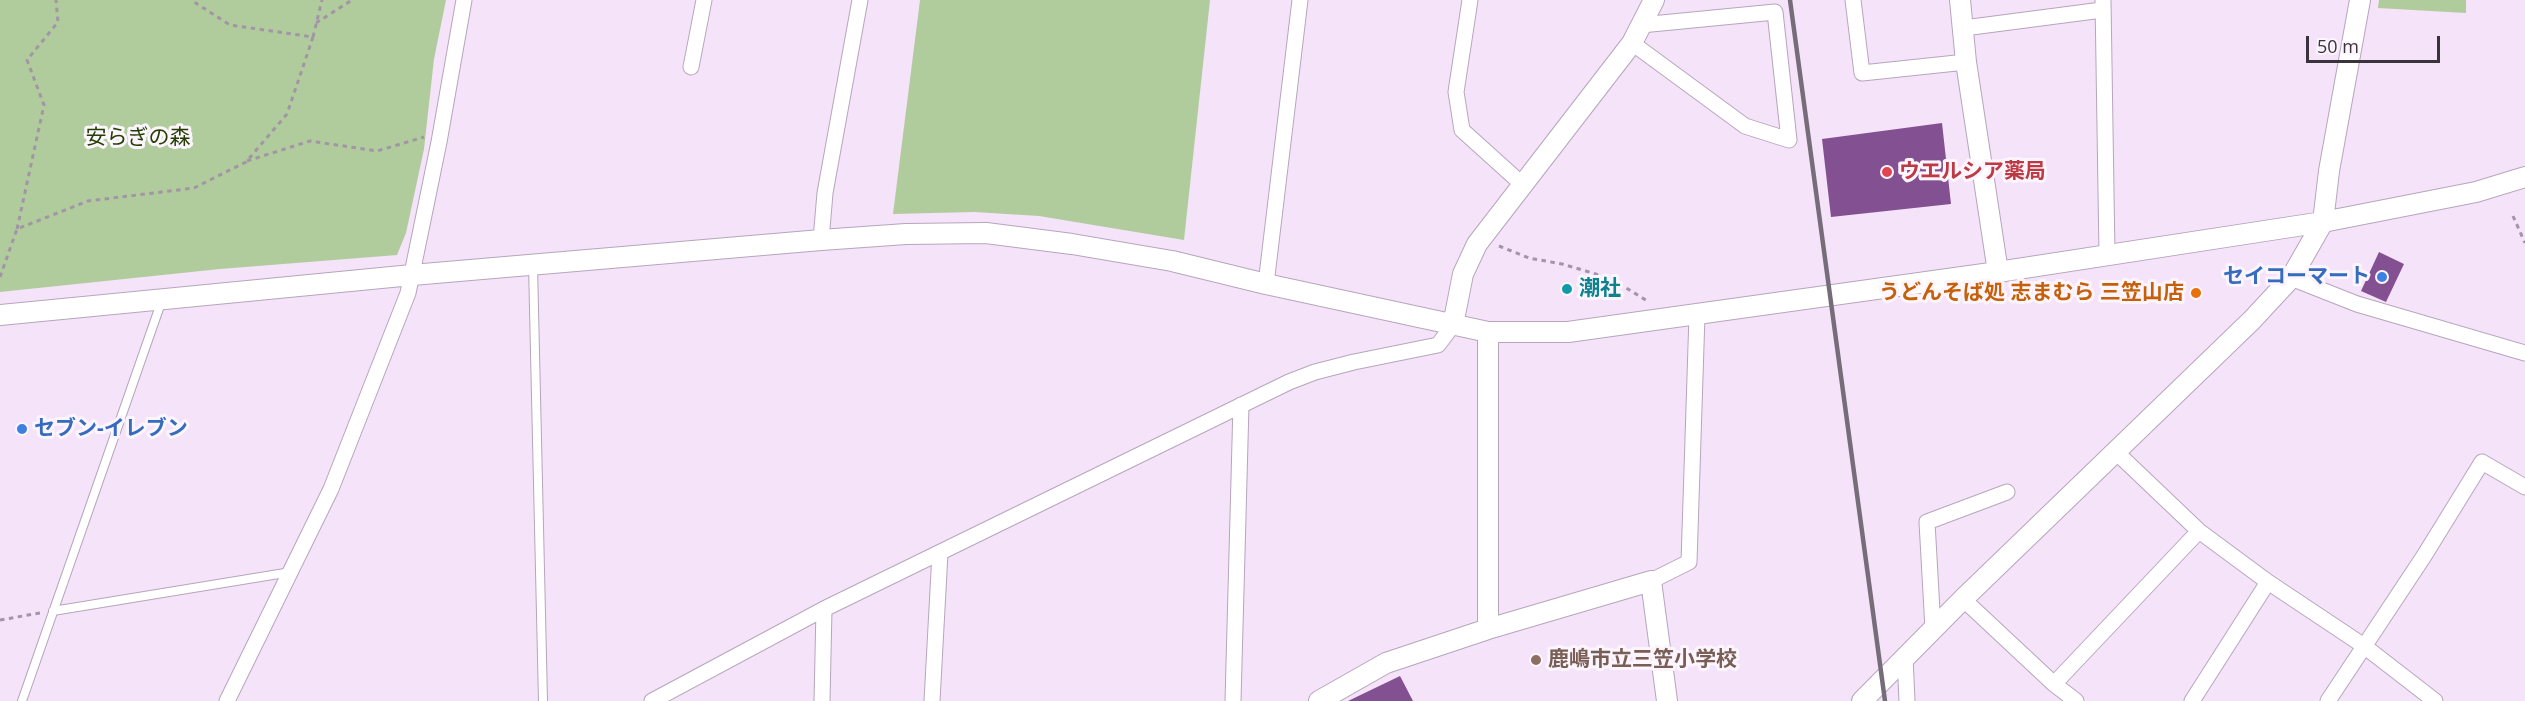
<!DOCTYPE html>
<html>
<head>
<meta charset="utf-8">
<style>
	body { margin:0 }
	#map { position:relative; width:2525px; height:701px; overflow:hidden; background:#f5e3fa; font-family:"Open Sans",sans-serif }
	canvas { display:block }
	.scale { position:absolute; left:2306px; top:36px; width:134px; height:27px; box-sizing:border-box; border:3px solid #3a333c; border-top:0; padding-left:8px; font-size:18px; line-height:21px; white-space:nowrap; color:#3a333c; -webkit-text-stroke:4px #fcf5fe; paint-order:stroke }
</style>
</head>
<body>
<div id="map">
<canvas width="2525" height="701"></canvas>
<div class="scale">50 m</div>
</div>
<script>
const context = document.querySelector('canvas').getContext('2d');
context.lineJoin = 'round';
function fill(path, color) { context.fillStyle = color; context.fill(path, 'evenodd'); }
const toPath = rows => new Path2D(rows.map(r => 'M' + r).join(''));
function trace(path, color, width, dash) { context.strokeStyle = color; context.lineWidth = width; context.lineCap = dash ? 'butt' : 'round'; context.setLineDash(dash || []); context.stroke(path); }
function label(font, color, halo, rows, align = 'center') {
  context.font = font + ' "Open Sans","Noto Sans JP",sans-serif'; context.lineWidth = 6; context.setLineDash([]); context.textBaseline = 'middle'; context.strokeStyle = halo; context.fillStyle = color; for (const [text, x, y, turn = 0] of rows) {
    context.save(); context.translate(x, y); context.rotate((+turn || 0) * Math.PI / 180); context.textAlign = isNaN(turn) ? turn : align; if (halo) context.strokeText(text, 0, 0); context.fillText(text, 0, 0); context.restore();
  }
}
fill(toPath([
	[0,0,446,0,434,59,424,149,406,233,397,255,220,269,0,292],
	[920,0,1210,0,1184,240,1039,216,974,212,893,214],
	[2379,0,2466,0,2466,13,2378,8]
]), '#b1cc9c');
fill(toPath([
	[1942,123,1951,204,1831,217,1822,139],
	[2379,252,2404,264,2386,302,2361,291],
	[1400,676,1413,701,1348,701]
]), '#835092');
const service = toPath([
	[533,265,543,701],
	[53,611,291,572],
	[22,701,162,300]
]);
const minor = toPath([
	[1470,0,1456,92,1462,130,1524,186],
	[1853,0,1862,73,1966,62],
	[2103,0,2107,255],
	[1964,28,2102,10],
	[1632,43,1745,126,1789,140,1775,12,1641,25],
	[691,67,704,0],
	[821,240,825,193,860,0],
	[2291,278,2357,304,2525,353],
	[1266,284,1300,0],
	[2115,451,2199,531,2268,582,2364,646,2435,701],
	[1651,581,1689,562,1697,315],
	[1963,599,2054,684,2076,701],
	[1933,629,1927,522,2007,492],
	[1905,657,1907,701],
	[2054,684,2199,531],
	[227,701,331,489,408,293,439,142,464,0],
	[652,701,824,609,1289,382,1315,372,1354,362,1438,345,1453,325],
	[822,701,824,609],
	[932,701,940,553],
	[1233,701,1241,405],
	[2192,701,2268,582],
	[2328,701,2424,556,2482,462,2525,487]
]);
const tertiary = toPath([
	[1960,0,1966,62,1998,272],
	[0,315,412,275,821,240,906,234,986,233,1072,244,1172,261,1266,284,1488,332,1568,332,1998,272,2323,222,2476,192,2525,177],
	[1453,325,1463,274,1477,244,1632,43,1654,0],
	[1488,332,1488,629],
	[1319,701,1386,663,1488,629,1651,581,1667,701],
	[1862,701,1963,599,2252,320,2291,278,2323,222,2329,171,2360,0]
]);
trace(service, '#b6a6bb', 10);
trace(minor, '#b6a6bb', 17);
trace(tertiary, '#b6a6bb', 22);
trace(toPath([
	[316,23,352,0],
	[313,37,322,0],
	[247,161,310,141,377,151,424,137],
	[2513,216,2525,243],
	[17,229,44,105,27,60,58,22,56,0],
	[1499,246,1529,258,1562,264,1596,274,1623,286,1649,302],
	[0,277,17,229,88,201,194,188,246,162,287,114,313,37,230,25,191,0],
	[0,620,40,613]
]), '#a295a6', 3, [4.5, 4.5]);
trace(service, '#fff', 8);
trace(minor, '#fff', 15);
trace(tertiary, '#fff', 20);
trace(toPath([
	[1790,0,1885,701]
]), '#776d7a', 4.5);
for (const [x, y, r, color] of [
	[1887,172,6,"#e0444e"],
	[2382,277,6,"#3f7fe0"],
	[1567,289,6,"#0f9aa8"],
	[2196,293,6,"#e8710a"],
	[22,429,6,"#3f7fe0"],
	[1536,660,6,"#8d6e63"]
]) { const dot = new Path2D(); dot.arc(x, y, r, 0, 2 * Math.PI); context.fillStyle = color; context.fill(dot); trace(dot, '#fcf5fe', 2); }
label('21px', '#243e03', '#fcf5fe', [
	["安らぎの森",138,138]
]);
label('bold 21px', '#be3a42', '#fcf5fe', [
	["ウエルシア薬局",1899,172]
], 'left');
label('bold 21px', '#366cbe', '#fcf5fe', [
	["セイコーマート",2370,277],
	["セブン-イレブン",34,429,"left"]
], 'right');
label('bold 21px', '#0d838f', '#fcf5fe', [
	["潮社",1579,289]
], 'left');
label('bold 21px', '#c56008', '#fcf5fe', [
	["うどんそば処 志まむら 三笠山店",2184,293]
], 'right');
label('bold 21px', '#785e54', '#fcf5fe', [
	["鹿嶋市立三笠小学校",1548,660]
], 'left');
</script>
</body>
</html>
